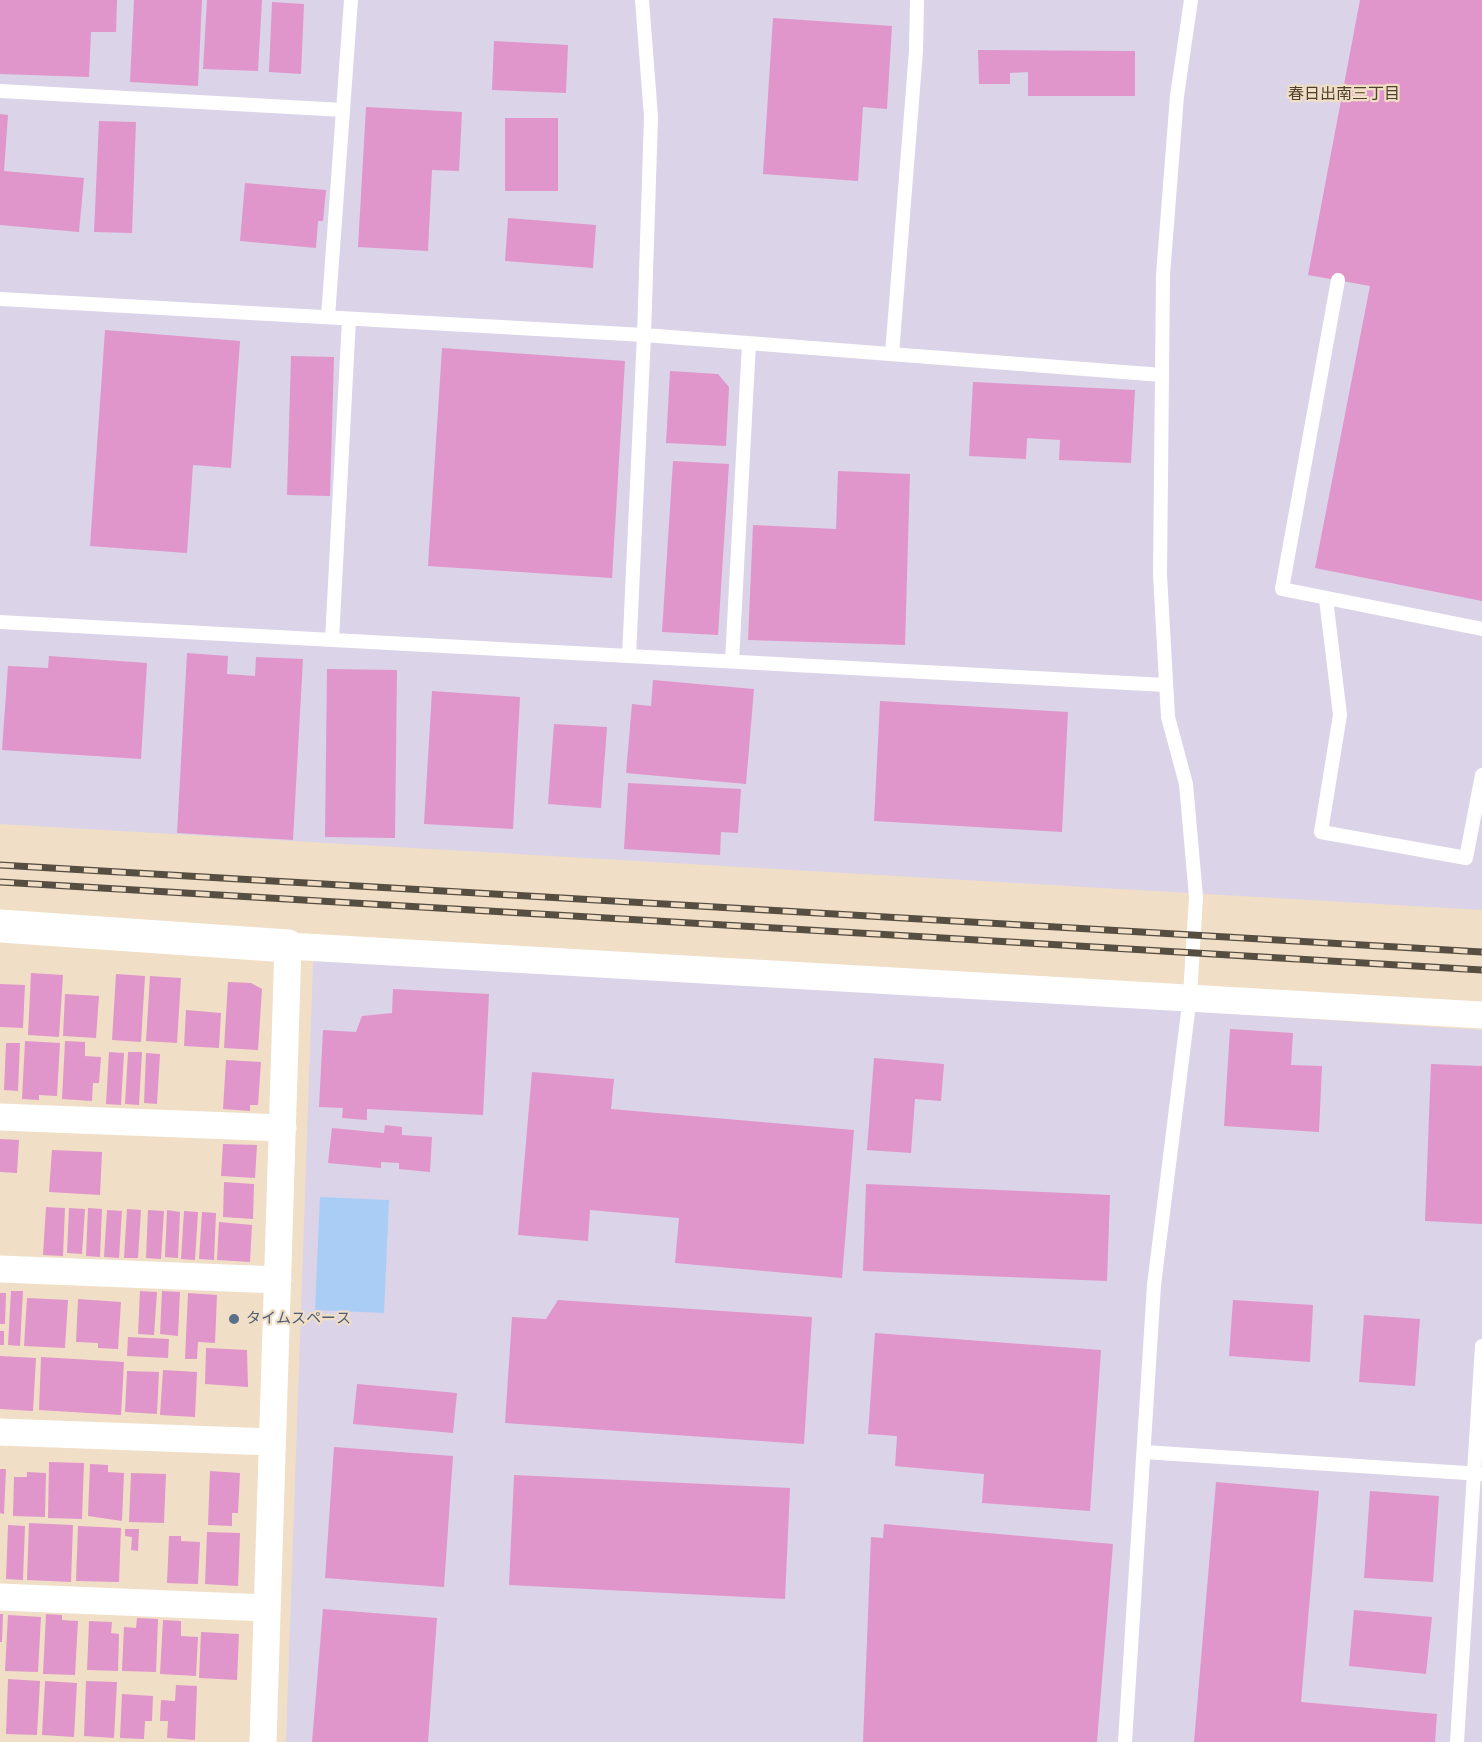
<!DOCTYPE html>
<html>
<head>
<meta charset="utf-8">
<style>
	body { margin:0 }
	canvas { display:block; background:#f0dec6 }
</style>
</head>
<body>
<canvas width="1482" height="1742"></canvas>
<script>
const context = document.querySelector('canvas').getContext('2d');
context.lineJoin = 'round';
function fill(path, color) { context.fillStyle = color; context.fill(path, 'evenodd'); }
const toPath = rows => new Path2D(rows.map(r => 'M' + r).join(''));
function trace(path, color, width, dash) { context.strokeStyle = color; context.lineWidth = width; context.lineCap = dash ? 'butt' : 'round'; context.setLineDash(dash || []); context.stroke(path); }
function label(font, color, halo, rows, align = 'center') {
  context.font = font + ' Merriweather,"Noto Sans JP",serif'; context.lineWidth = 4.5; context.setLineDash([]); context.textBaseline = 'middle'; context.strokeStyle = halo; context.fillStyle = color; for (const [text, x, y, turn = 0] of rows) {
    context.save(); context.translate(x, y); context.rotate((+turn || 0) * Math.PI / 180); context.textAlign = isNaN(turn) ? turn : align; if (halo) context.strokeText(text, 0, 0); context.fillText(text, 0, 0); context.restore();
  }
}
fill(toPath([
	[0,0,1482,0,1482,910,0,824],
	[321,955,1482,1030,1482,1742,286,1742,313,963]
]), '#dbd3e8');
fill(toPath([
	[320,1197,389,1200,384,1313,315,1310]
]), '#aacdf5');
fill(toPath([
	[0,0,117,0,116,32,91,32,89,77,0,74],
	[134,0,202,0,198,86,130,82],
	[207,0,262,0,258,71,203,69],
	[1360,0,1482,0,1482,601,1315,568,1370,286,1308,275],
	[272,2,304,4,301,74,269,72],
	[773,18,892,26,887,109,863,107,858,181,763,174],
	[494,41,568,45,566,93,492,90],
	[978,50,1135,51,1135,96,1028,96,1028,72,1010,73,1010,84,979,84],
	[366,107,462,112,459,171,432,170,428,251,358,247],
	[0,114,8,115,4,171,84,178,79,232,0,225],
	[505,118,558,118,558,191,505,191],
	[99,121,136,122,132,233,94,232],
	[245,183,326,190,323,221,318,221,316,248,240,241],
	[508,218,596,225,593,268,505,261],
	[105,330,240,341,231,468,193,465,187,553,90,546],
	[442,348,625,361,612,578,428,566],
	[291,356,334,357,330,496,287,495],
	[670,371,718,374,729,387,726,446,666,443],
	[973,382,1135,390,1131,463,1059,460,1060,440,1027,438,1026,459,969,456],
	[673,461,729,464,718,635,662,632],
	[838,471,910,474,905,645,748,640,753,525,836,529],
	[187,653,228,656,227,674,255,676,256,657,303,659,293,840,177,833],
	[49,656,147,663,141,759,2,750,8,666,48,668],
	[327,669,397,670,395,838,325,837],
	[653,680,754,689,746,784,626,773,632,704,651,706],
	[432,691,520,697,513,829,424,824],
	[880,701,1068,712,1062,832,874,821],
	[554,724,607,727,601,808,548,804],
	[628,783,741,789,738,833,721,832,720,855,624,849],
	[31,973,63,975,59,1037,28,1035],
	[116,974,145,976,141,1042,112,1040],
	[150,976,181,978,177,1043,146,1041],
	[228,982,251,983,262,989,258,1050,224,1048],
	[0,984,25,985,23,1028,0,1027],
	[393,989,489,994,483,1115,367,1109,367,1120,342,1118,343,1108,319,1107,323,1030,356,1032,362,1016,392,1013],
	[65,994,99,996,96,1038,63,1036],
	[186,1010,221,1013,219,1048,184,1046],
	[1230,1029,1293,1033,1291,1065,1322,1066,1319,1132,1224,1126],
	[25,1041,60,1043,57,1096,39,1095,39,1100,22,1099],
	[65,1041,85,1042,85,1056,101,1057,99,1083,93,1083,92,1101,62,1099],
	[6,1043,20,1043,18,1091,4,1090],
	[109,1052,124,1053,121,1105,106,1104],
	[128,1052,142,1052,139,1105,125,1104],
	[146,1053,160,1054,157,1104,144,1103],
	[874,1058,944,1064,941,1101,915,1099,911,1153,867,1150],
	[226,1060,261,1062,258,1105,250,1105,250,1111,223,1109],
	[1431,1064,1482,1066,1482,1224,1425,1221],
	[532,1072,614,1079,611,1109,854,1130,842,1278,675,1263,679,1218,590,1210,588,1241,518,1235],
	[385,1125,402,1127,402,1135,432,1137,430,1172,399,1169,399,1163,381,1162,381,1168,328,1163,332,1128,384,1133],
	[0,1139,19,1140,17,1173,0,1172],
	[223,1144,257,1145,255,1178,221,1176],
	[52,1150,102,1152,100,1195,49,1192],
	[224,1182,254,1184,253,1219,223,1217],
	[866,1184,1110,1195,1107,1281,863,1271],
	[46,1207,65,1208,63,1256,43,1255],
	[69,1208,85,1209,82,1254,67,1253],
	[88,1208,102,1209,100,1257,86,1256],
	[127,1209,141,1210,138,1258,124,1258],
	[107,1210,122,1211,119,1258,104,1257],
	[148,1210,164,1211,161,1259,146,1258],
	[167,1210,180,1212,178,1258,165,1257],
	[184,1211,198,1212,195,1260,181,1259],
	[202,1212,216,1213,214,1260,199,1259],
	[219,1222,252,1225,250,1262,217,1260],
	[11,1291,23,1291,20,1346,8,1345],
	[140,1291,157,1292,154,1335,138,1334],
	[162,1291,180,1292,178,1336,160,1334],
	[0,1293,6,1293,5,1324,0,1324],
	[188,1293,217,1295,215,1343,198,1342,197,1359,185,1359],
	[27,1298,68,1300,65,1348,24,1346],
	[78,1299,121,1302,118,1349,98,1348,98,1343,76,1342],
	[558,1300,812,1317,804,1444,505,1423,512,1317,546,1319],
	[1233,1300,1313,1305,1310,1362,1229,1356],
	[1364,1315,1420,1319,1415,1386,1359,1382],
	[0,1331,4,1331,4,1345,0,1345],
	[875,1333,1101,1350,1090,1511,982,1503,984,1474,895,1466,897,1436,868,1434],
	[128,1337,169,1339,168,1358,127,1356],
	[206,1348,247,1350,248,1387,205,1384],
	[0,1356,36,1358,33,1411,0,1409],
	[41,1357,124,1362,121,1415,39,1410],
	[163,1370,197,1372,195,1417,160,1415],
	[127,1371,159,1372,157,1414,125,1412],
	[357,1384,457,1393,453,1433,353,1424],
	[334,1447,453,1456,444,1587,325,1578],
	[49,1462,84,1463,82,1519,48,1518],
	[90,1464,108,1465,108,1472,124,1473,122,1521,88,1516],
	[0,1469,6,1469,4,1514,0,1513],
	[210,1471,240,1473,238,1513,232,1513,232,1526,208,1525],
	[27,1472,46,1473,45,1517,13,1516,14,1477,27,1477],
	[131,1473,166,1474,164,1523,129,1522],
	[514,1475,790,1488,785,1599,509,1585],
	[1216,1482,1319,1491,1301,1702,1437,1714,1435,1742,1194,1742],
	[1370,1491,1439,1496,1433,1582,1364,1578],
	[29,1523,73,1525,71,1582,27,1580],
	[884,1524,1113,1544,1097,1742,863,1742,871,1537,883,1538],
	[8,1525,25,1526,23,1580,6,1579],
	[78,1526,121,1528,119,1582,76,1581],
	[125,1529,139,1529,138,1551,131,1550,132,1537,125,1536],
	[207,1532,240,1533,238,1586,205,1584],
	[169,1536,181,1536,181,1541,200,1542,198,1584,167,1583],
	[323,1609,437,1618,428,1742,312,1742],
	[1354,1610,1432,1617,1426,1674,1349,1666],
	[0,1614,3,1614,2,1642,0,1642],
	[46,1614,62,1615,62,1620,78,1621,75,1675,43,1674],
	[8,1615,41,1617,38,1672,5,1671],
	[137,1618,158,1619,156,1672,122,1671,124,1627,136,1628],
	[163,1620,181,1621,181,1636,198,1637,196,1676,160,1674],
	[89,1621,112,1622,111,1633,119,1634,118,1671,87,1670],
	[201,1632,239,1634,237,1680,199,1678],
	[8,1679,40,1681,37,1735,6,1734],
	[45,1681,77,1683,74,1737,42,1735],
	[86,1681,117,1682,114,1738,84,1736],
	[176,1685,197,1686,195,1740,167,1738,168,1721,160,1721,161,1700,175,1701],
	[122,1694,153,1696,152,1721,145,1721,144,1739,120,1738]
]), '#e096cb');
trace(toPath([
	[0,91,343,110],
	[1338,280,1282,589,1482,629],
	[0,299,644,335,1162,375],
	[328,317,351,0],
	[892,354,916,51,917,0],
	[1326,599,1340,715,1321,832,1466,858,1482,775],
	[0,622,1165,685],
	[332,640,349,319],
	[629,656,644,335,651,117,642,0],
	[732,661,749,343],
	[1144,1452,1482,1474],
	[1125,1742,1154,1285,1190,996,1196,897,1186,784,1168,717,1160,575,1163,275,1177,96,1191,0],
	[1457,1742,1482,1346]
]), '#fff', 14);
trace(toPath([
	[0,1117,283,1128],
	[0,1269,278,1280],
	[0,1432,272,1442],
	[0,1597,267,1608],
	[263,1742,288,946,1482,1015]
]), '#fff', 27);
trace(toPath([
	[0,926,288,946]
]), '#fff', 33);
const rail = toPath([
	[0,865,1482,952],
	[0,882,1482,970]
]);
trace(rail, '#574e42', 7);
trace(rail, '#f0dec6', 4.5, [14]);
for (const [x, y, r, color] of [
	[234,1319,6,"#5c6f8a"]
]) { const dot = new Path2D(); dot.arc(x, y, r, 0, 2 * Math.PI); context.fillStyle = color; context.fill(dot); trace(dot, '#f0dec6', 2); }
label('15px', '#4e5e75', '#f0dec6', [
	["タイムスペース",246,1319]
], 'left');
label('16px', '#4e402b', '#f0dec6', [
	["春日出南三丁目",1344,94]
]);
</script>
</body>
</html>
